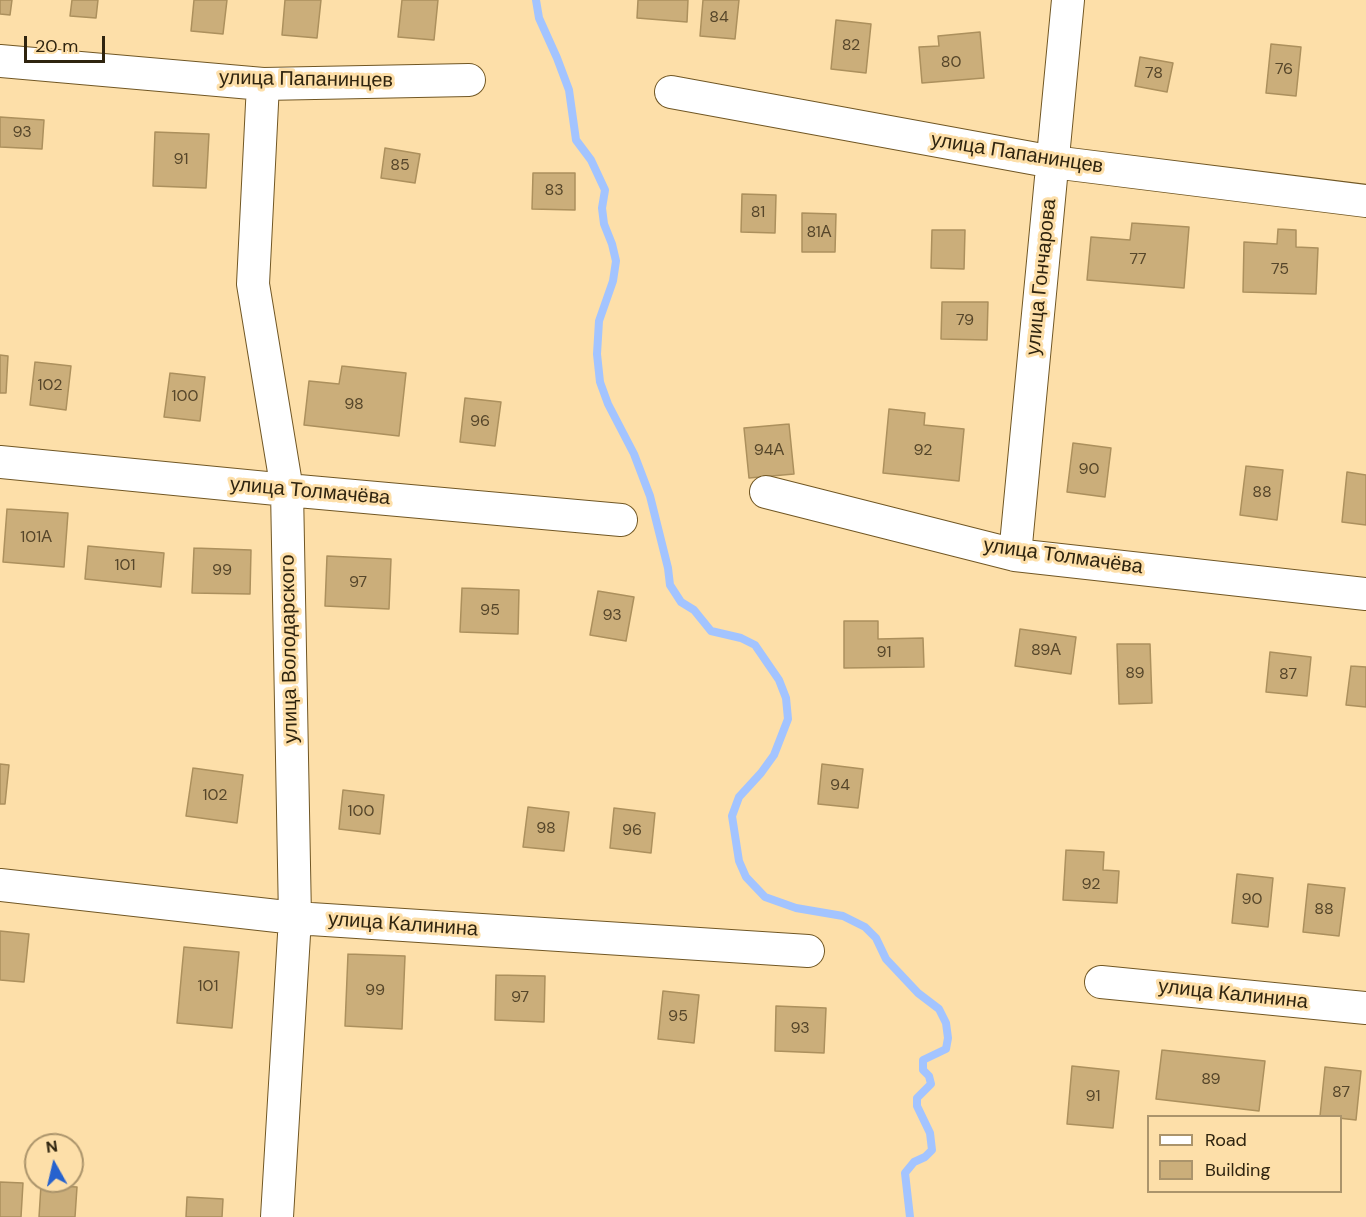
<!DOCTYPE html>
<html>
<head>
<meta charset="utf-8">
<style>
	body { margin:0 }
	#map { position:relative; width:1366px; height:1217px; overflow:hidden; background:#fddfa9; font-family:"DM Sans",sans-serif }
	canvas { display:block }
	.legend { position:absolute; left:1147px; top:1115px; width:195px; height:78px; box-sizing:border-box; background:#fddfa9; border:2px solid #ab946b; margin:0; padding:8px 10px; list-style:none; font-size:18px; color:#2f240f }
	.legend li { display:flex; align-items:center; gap:12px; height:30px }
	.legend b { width:30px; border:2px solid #ab946b }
	.north { position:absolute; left:24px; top:1133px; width:60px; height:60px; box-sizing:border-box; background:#fddfa9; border:2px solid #ab946b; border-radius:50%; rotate:352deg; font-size:16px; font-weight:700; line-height:24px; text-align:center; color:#2f240f }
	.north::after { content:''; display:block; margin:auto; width:21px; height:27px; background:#2662ce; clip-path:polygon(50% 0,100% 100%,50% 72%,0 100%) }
	.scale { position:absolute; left:24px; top:36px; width:81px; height:27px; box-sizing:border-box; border:3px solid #2f240f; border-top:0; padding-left:8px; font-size:18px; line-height:21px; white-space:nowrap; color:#2f240f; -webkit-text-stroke:4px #fddfa9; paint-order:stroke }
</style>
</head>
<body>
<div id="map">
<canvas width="1366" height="1217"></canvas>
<ul class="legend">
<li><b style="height:8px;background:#fff"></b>Road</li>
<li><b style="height:16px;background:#cbae7a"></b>Building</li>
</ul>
<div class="north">N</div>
<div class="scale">20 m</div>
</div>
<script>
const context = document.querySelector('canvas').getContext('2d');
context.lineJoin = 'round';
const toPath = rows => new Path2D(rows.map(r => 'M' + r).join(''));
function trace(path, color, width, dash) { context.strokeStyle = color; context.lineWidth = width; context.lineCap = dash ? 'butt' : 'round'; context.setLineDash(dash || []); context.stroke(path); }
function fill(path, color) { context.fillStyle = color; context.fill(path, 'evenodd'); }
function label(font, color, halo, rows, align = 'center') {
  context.font = font + ' "DM Sans",sans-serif'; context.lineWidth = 6; context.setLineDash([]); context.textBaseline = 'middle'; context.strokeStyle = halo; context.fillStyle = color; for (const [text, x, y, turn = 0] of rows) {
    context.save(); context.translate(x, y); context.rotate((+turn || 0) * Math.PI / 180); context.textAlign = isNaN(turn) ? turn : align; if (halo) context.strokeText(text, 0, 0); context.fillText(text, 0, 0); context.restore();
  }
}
trace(toPath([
	[536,0,539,18,557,58,569,90,576,140,591,160,605,190,602,208,604,224,612,244,616,261,613,281,599,321,597,354,600,382,608,404,634,454,650,496,668,568,670,585,681,602,694,610,711,631,741,638,755,645,779,680,786,698,788,719,774,755,761,773,739,797,732,816,739,861,746,877,765,897,796,908,843,916,865,927,876,938,886,959,918,993,939,1009,946,1023,948,1038,946,1049,923,1060,923,1070,929,1076,931,1084,917,1098,917,1106,930,1133,932,1150,925,1157,914,1162,905,1173,910,1217]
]), '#a3c4ff', 8);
const building = toPath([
	[0,0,12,0,10,15,0,14,0,0],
	[72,0,98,0,96,18,70,16,72,0],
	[194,0,227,0,223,34,191,31,194,0],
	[285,0,321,0,317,38,282,35,285,0],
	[402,0,438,0,434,40,398,37,402,0],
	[638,0,688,0,687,22,637,18,638,0],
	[703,0,739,0,735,39,700,36,703,0],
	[836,20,871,24,866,73,831,69,836,20],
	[980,32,984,78,922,83,919,47,939,46,938,36,980,32],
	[1271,44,1301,47,1296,96,1266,93,1271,44],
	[1140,57,1173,63,1167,92,1135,86,1140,57],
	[0,117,44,120,42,149,0,147,0,117],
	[155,132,209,134,206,188,153,186,155,132],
	[385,148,420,154,415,183,381,178,385,148],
	[533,173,575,173,575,210,532,209,533,173],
	[742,194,776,195,775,233,741,232,742,194],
	[802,213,836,214,835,252,802,252,802,213],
	[1132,223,1189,227,1184,288,1087,280,1091,237,1130,240,1132,223],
	[1278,229,1296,230,1296,247,1318,248,1316,294,1243,292,1244,242,1277,244,1278,229],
	[932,230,965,230,964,269,931,268,932,230],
	[942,302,988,302,987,340,941,339,942,302],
	[0,355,8,356,6,393,0,393,0,355],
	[35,362,71,366,66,410,30,405,35,362],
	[342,366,406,373,399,436,304,425,309,381,339,384,342,366],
	[170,373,205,377,200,421,164,417,170,373],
	[465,398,501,402,495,446,460,442,465,398],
	[889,409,925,413,924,425,964,429,959,481,883,473,889,409],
	[789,424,794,474,749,478,744,428,789,424],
	[1073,443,1111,448,1105,497,1067,492,1073,443],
	[1246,466,1283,470,1277,520,1240,515,1246,466],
	[1347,472,1366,475,1366,525,1342,522,1347,472],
	[7,509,68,513,64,567,3,562,7,509],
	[88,546,164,553,161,587,85,579,88,546],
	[194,548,251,550,250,594,192,593,194,548],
	[327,556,391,559,389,609,325,606,327,556],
	[462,588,519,590,518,634,460,632,462,588],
	[598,591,634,597,626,641,590,635,598,591],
	[844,621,878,621,878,639,923,638,924,667,844,668,844,621],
	[1020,629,1076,637,1071,674,1015,666,1020,629],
	[1117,644,1150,644,1152,703,1119,704,1117,644],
	[1270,652,1311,657,1307,696,1266,692,1270,652],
	[1351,666,1366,667,1366,707,1346,705,1351,666],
	[0,764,9,765,5,804,0,804,0,764],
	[822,764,863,769,858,808,818,804,822,764],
	[193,768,243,775,237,823,186,816,193,768],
	[343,790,384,795,380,834,339,829,343,790],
	[528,807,569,812,564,851,523,847,528,807],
	[614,808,655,813,651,853,610,848,614,808],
	[1066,850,1104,852,1103,870,1119,871,1117,903,1063,900,1066,850],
	[1237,874,1273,878,1268,927,1232,923,1237,874],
	[1308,884,1345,888,1339,936,1303,932,1308,884],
	[0,931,29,934,24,982,0,980,0,931],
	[184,947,239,952,232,1028,177,1023,184,947],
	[348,954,405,956,402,1029,345,1026,348,954],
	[496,975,545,976,544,1022,495,1020,496,975],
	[663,991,699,995,694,1043,658,1039,663,991],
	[776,1006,826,1008,824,1053,775,1051,776,1006],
	[1162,1050,1265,1061,1259,1111,1156,1099,1162,1050],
	[1072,1066,1119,1071,1113,1128,1067,1124,1072,1066],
	[1325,1067,1361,1071,1356,1120,1320,1116,1325,1067],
	[0,1182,23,1183,21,1217,0,1217,0,1182],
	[41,1185,77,1187,75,1217,39,1217,41,1185],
	[187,1197,223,1199,222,1217,186,1217,187,1197]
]);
fill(building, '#cbae7a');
trace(building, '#ac905d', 1.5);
const minor = toPath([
	[0,61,263,84,469,80],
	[263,84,253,284,287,490,295,918,277,1217],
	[671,92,1053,162,1366,201],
	[0,462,287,490,621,520],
	[766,492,1015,555,1366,594],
	[1015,555,1068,0],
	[0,885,295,918,808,951],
	[1101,982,1366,1008]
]);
trace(minor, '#715724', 34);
trace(minor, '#fff', 32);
label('16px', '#56462a', null, [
	["84",719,18],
	["82",851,46],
	["80",951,63],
	["76",1284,70],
	["78",1154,74],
	["93",22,133],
	["91",181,160],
	["85",400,166],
	["83",554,191],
	["81",758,213],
	["81А",819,233],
	["77",1138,260],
	["75",1280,270],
	["79",965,321],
	["102",50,386],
	["100",185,397],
	["98",354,405],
	["96",480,422],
	["94А",769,451],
	["92",923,451],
	["90",1089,470],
	["88",1262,493],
	["101А",36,538],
	["101",125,566],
	["99",222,571],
	["97",358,583],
	["95",490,611],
	["93",612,616],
	["89А",1046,651],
	["91",884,653],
	["89",1135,674],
	["87",1288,675],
	["94",840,786],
	["102",215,796],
	["100",361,812],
	["98",546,829],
	["96",632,831],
	["92",1091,885],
	["90",1252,900],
	["88",1324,910],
	["101",208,987],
	["99",375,991],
	["97",520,998],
	["95",678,1017],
	["93",800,1029],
	["89",1211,1080],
	["87",1341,1093],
	["91",1093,1097]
]);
label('20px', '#2f240f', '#fddfa9', [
	["улица Папанинцев",306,80,1],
	["улица Папанинцев",1017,154,9],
	["улица Гончарова",1042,277,-84],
	["улица Толмачёва",310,492,5],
	["улица Толмачёва",1063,557,8],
	["улица Володарского",290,649,-91],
	["улица Калинина",403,925,4],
	["улица Калинина",1233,995,6]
]);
</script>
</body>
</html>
